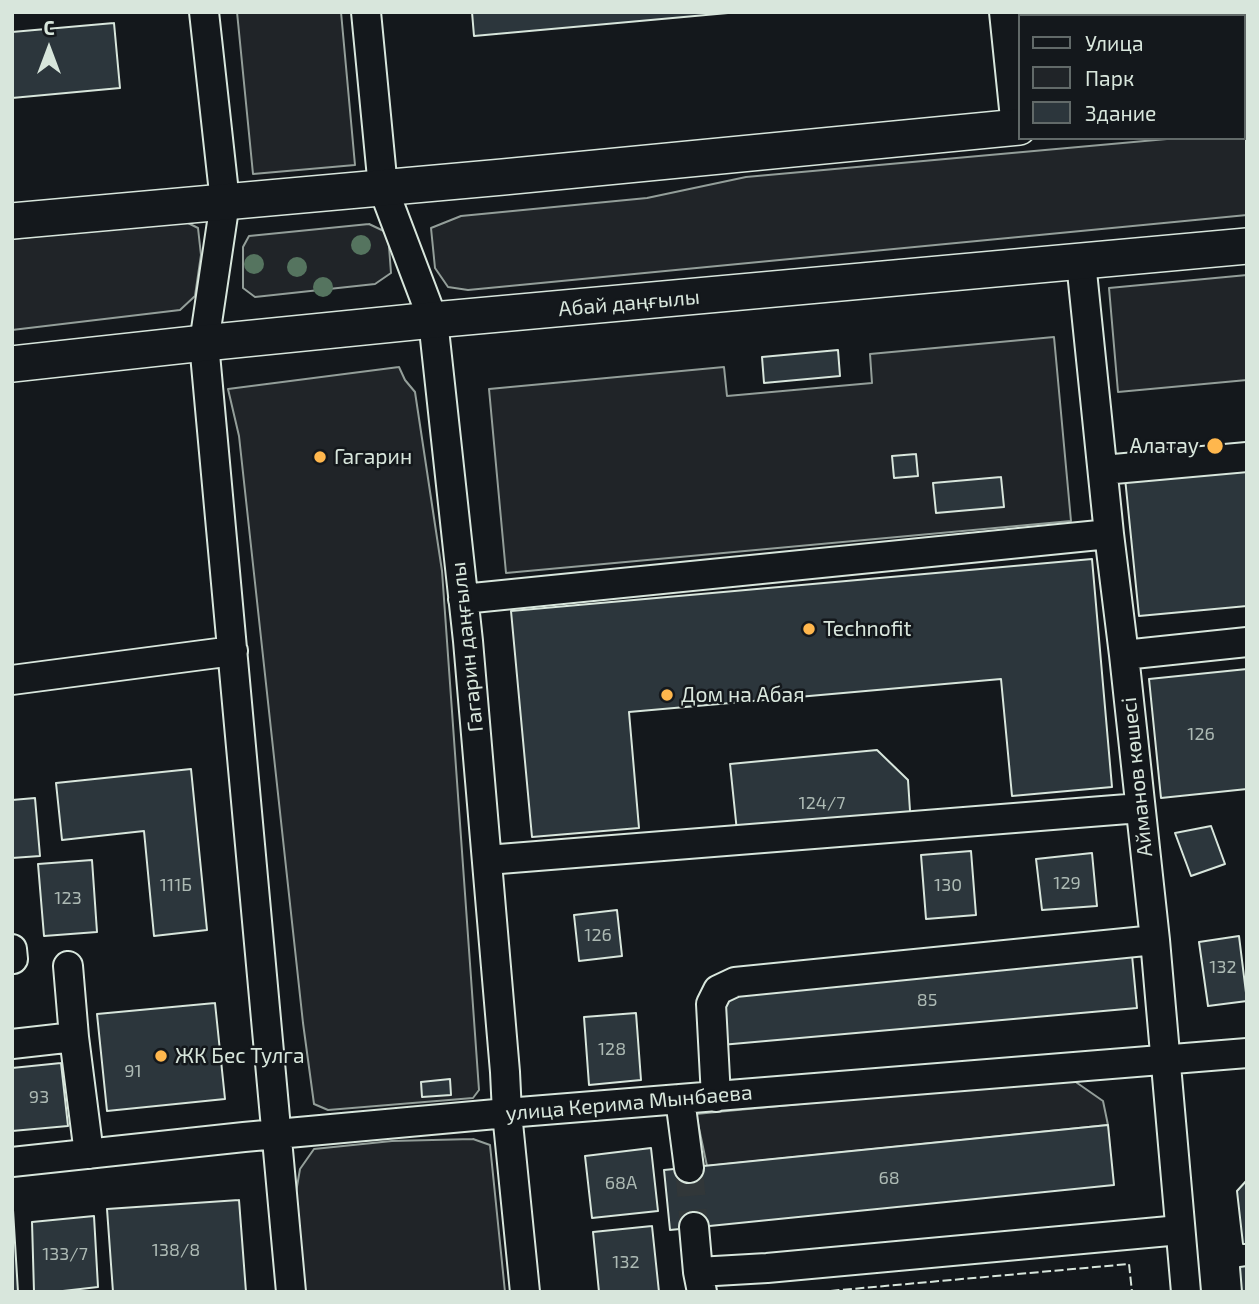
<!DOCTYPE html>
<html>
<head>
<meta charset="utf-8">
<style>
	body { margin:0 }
	#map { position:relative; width:1259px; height:1304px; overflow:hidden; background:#14181c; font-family:"Exo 2",sans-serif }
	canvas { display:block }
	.frame { position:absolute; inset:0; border:14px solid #d8e6dc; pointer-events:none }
	.legend { position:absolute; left:1018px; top:14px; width:228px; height:126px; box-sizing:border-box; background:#14181c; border:2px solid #626a69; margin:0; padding:9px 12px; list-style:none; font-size:21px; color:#d8e6dc }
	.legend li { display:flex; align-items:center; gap:14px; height:35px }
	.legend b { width:35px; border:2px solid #626a69 }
	.north { position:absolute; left:14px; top:14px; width:70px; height:70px; -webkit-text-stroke:5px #14181c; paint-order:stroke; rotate:0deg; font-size:19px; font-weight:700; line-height:28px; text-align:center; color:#d8e6dc }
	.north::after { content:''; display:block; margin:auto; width:24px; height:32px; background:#d8e6dc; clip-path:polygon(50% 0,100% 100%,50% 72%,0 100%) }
</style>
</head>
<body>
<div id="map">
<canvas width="1259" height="1304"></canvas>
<div class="frame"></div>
<ul class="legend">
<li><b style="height:9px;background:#14181c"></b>Улица</li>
<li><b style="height:19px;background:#202428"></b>Парк</li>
<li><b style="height:19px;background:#2c363c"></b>Здание</li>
</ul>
<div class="north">С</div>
</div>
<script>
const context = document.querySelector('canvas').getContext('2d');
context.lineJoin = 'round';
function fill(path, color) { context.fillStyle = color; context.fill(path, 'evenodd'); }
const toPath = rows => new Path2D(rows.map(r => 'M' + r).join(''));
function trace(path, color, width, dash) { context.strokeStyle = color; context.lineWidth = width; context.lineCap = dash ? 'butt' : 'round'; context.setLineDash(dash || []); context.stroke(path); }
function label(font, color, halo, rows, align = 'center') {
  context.font = font + ' "Exo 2",sans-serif'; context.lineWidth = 5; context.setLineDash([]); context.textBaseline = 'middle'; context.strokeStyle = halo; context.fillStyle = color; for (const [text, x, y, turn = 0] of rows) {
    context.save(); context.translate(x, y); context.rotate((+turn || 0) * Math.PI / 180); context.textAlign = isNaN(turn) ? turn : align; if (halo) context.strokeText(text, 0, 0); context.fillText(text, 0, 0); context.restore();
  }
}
const green = toPath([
	[237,12,341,12,355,165,253,174,237,12],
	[1243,132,1247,132,1247,215,468,290,448,287,435,268,431,228,461,216,647,198,746,177,1178,138,1243,138,1243,132],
	[184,221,198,228,201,255,195,296,180,310,12,330,12,239,184,221],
	[369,224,388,233,391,273,375,284,255,297,243,288,243,247,249,236,369,224],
	[1247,275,1247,380,1118,392,1109,288,1247,275],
	[1054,337,1071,521,506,573,489,389,724,367,727,396,872,383,870,354,1054,337],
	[399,367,405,380,415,392,442,571,479,1090,473,1098,328,1110,314,1104,303,1023,239,436,228,389,399,367],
	[1070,1078,1103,1101,1108,1125,707,1166,696,1114,1070,1078],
	[473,1139,490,1145,505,1292,303,1292,294,1204,300,1169,314,1149,392,1141,473,1139]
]);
fill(green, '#202428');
trace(green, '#939e99', 2);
const building = toPath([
	[472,12,739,12,474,36,472,12],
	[114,23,120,88,12,98,12,32,114,23],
	[838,350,840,376,764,383,762,357,838,350],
	[916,454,918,476,894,478,892,456,916,454],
	[1247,466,1247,606,1139,616,1125,478,1247,466],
	[1001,477,1004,507,936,513,933,483,1001,477],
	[1092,559,1112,787,1012,796,1001,679,629,712,639,828,532,837,511,611,1092,559],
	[1247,669,1247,789,1161,798,1149,679,1247,669],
	[877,750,908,780,911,826,738,841,730,764,877,750],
	[191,769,207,930,154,936,144,831,62,840,56,783,191,769],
	[35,798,40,856,12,858,12,800,35,798],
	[1211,826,1225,864,1191,876,1175,833,1211,826],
	[971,851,976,915,926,919,921,855,971,851],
	[1092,853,1097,906,1042,910,1036,859,1092,853],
	[92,860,97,932,44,936,38,864,92,860],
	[617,910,622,956,579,961,574,915,617,910],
	[1239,936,1247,1001,1208,1006,1199,942,1239,936],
	[1132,955,1137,1008,721,1045,717,992,1132,955],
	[215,1003,225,1099,107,1111,97,1014,215,1003],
	[636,1013,641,1080,589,1085,584,1017,636,1013],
	[61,1063,68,1126,12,1131,12,1068,61,1063],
	[450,1079,451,1095,422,1097,421,1082,450,1079],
	[1108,1125,1114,1185,670,1230,664,1170,1108,1125],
	[651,1148,658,1211,592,1218,585,1156,651,1148],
	[1247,1180,1247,1244,1243,1244,1237,1191,1247,1180],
	[239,1200,246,1292,113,1292,107,1209,239,1200],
	[12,1210,13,1210,18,1292,12,1292,12,1210],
	[94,1216,98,1287,54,1292,34,1292,32,1222,94,1216],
	[652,1226,659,1292,599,1292,593,1232,652,1226],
	[1247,1266,1247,1292,1242,1292,1240,1267,1247,1266]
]);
fill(building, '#2c363c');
trace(building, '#d8e6dc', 2);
trace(toPath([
	[689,1168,694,1227]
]), '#313739', 28, [28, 14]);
const minor = toPath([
	[204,12,225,202,204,343,291,1292],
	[366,12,383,188,433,320,468,641,505,1072,507,1113,525,1292],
	[1004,12,1016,128],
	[1081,262,1109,534,1124,655,1155,940,1186,1292],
	[1103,470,1247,457],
	[463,599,1109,534],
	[1124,655,1247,642],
	[12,680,233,651],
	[487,860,1140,808],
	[12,949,13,959],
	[68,966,74,1037],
	[12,1044,74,1037,89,1154],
	[716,1097,711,1004,718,990,735,982,1155,940],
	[680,1099,689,1168],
	[12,1162,244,1137,507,1113,1247,1053],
	[694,1227,698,1272],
	[702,1292,698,1272,767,1268,1180,1230]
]);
const major = toPath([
	[1243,106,1247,105],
	[12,221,503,177,1019,127],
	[12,364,204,343,433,320,1247,246]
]);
trace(minor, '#d8e6dc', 32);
trace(major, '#d8e6dc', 38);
trace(minor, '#14181c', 28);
trace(major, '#14181c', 35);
trace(toPath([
	[818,1292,1129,1264,1132,1292]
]), '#d8e6dc', 2, [9, 3.5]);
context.fillStyle = '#55745f';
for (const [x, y] of [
	[361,245],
	[254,264],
	[297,267],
	[323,287]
]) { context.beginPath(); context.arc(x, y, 10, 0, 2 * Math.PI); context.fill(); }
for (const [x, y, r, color] of [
	[1215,446,9,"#ffb74d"],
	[320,457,7,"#ffb74d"],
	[809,629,7,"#ffb74d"],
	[667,695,7,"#ffb74d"],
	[161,1056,7,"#ffb74d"]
]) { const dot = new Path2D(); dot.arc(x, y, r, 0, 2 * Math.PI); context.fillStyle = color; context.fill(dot); trace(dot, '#14181c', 2.5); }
label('18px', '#adbab4', null, [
	["126",1201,734],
	["124/7",822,803],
	["129",1067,883],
	["111Б",176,885],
	["130",948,885],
	["123",68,898],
	["126",598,935],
	["132",1223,967],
	["85",927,1000],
	["128",612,1049],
	["91",133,1071],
	["93",39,1097],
	["68",889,1178],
	["68А",621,1183],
	["138/8",176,1250],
	["133/7",65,1254],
	["132",626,1262]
]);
label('21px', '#d8e6dc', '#14181c', [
	["Абай даңғылы",629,303,-5],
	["Гагарин даңғылы",467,647,-96],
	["Айманов көшесі",1137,777,-96],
	["улица Керима Мынбаева",629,1103,-5]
]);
label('21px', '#d8e6dc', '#14181c', [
	["Алатау",1199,446,"right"],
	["Гагарин",334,457],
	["Technofit",823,629],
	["Дом на Абая",681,695],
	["ЖК Бес Тулга",175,1056]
], 'left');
</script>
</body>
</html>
